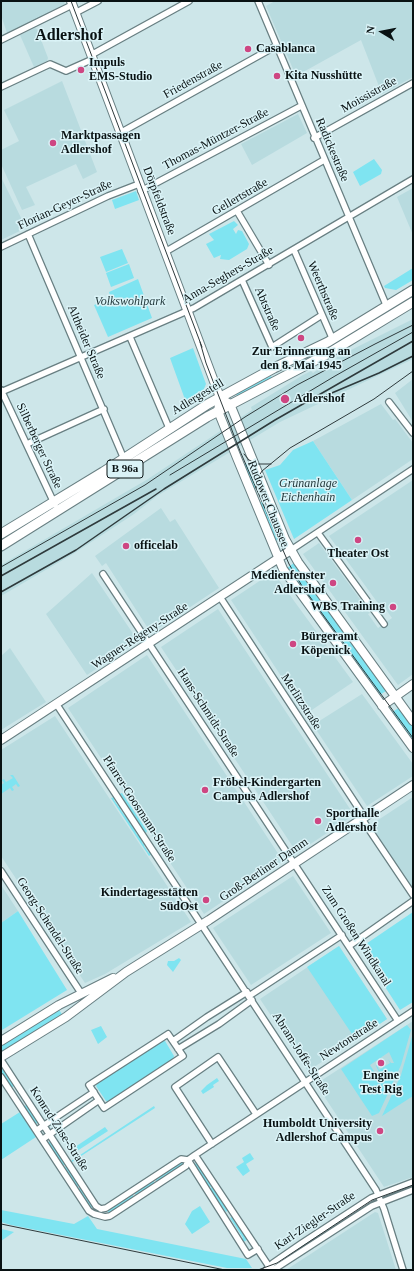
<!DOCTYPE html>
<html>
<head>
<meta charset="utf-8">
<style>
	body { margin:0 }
	#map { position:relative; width:414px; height:1271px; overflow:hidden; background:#cde6e9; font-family:Georgia,serif }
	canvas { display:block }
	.frame { position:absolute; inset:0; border:2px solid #091213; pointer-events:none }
	.north { position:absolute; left:362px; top:12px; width:40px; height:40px; -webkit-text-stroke:3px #daf3f7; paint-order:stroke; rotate:280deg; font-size:11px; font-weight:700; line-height:16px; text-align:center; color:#091213 }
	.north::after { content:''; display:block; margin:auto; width:14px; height:18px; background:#091213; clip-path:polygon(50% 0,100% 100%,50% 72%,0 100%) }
</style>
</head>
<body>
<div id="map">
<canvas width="414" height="1271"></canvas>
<div class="frame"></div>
<div class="north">N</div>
</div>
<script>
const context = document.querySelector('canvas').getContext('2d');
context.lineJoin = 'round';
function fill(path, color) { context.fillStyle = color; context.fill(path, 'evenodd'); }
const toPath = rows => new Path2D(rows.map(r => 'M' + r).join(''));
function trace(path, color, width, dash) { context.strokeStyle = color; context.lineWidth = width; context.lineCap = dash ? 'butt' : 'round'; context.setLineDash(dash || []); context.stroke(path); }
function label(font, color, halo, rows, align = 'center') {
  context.font = font + ' Georgia,serif'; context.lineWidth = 3; context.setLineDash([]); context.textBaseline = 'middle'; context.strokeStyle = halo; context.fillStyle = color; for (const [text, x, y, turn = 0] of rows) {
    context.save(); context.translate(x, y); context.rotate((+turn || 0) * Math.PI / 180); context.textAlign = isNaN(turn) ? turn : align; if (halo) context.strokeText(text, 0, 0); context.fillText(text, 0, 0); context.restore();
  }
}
fill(toPath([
	[1,1,64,1,65,5,7,33,1,15],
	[275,1,413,1,413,77,382,94,361,40,296,76,266,6],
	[35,28,37,29,48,58,47,61,34,67,20,35],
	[62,81,97,172,83,179,76,164,26,187,35,205,22,210,1,164,1,150,19,141,4,110],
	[298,114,307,133,252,165,241,144],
	[1,177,26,228,1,240],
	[413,188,413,235,397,197],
	[413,319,413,359,280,422,157,496,134,514,73,554,1,596,1,565,148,479,252,410,251,407,303,375,311,371,313,373,327,363,329,364,336,360,337,357],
	[413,379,413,422,395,393],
	[381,404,393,420,395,419,413,443,413,459,352,500,313,441],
	[413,480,413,674,398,685,303,554,319,543,370,613,368,614,378,628,392,618,382,604,380,606,329,536],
	[161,508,170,522,175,519,219,588,151,633,106,563,102,566,95,556],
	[273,572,353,682,306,714,231,600],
	[92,573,138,641,87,675,46,614],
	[218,609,354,815,297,853,161,647],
	[10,648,46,702,1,730,1,656],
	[147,655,283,861,204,914,68,708],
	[362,694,413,764,413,776,367,806,313,725],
	[55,716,191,922,105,974,85,983,1,856,1,750],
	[413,797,413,890,369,826],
	[293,876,331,933,251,985,213,928],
	[1,885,18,911,1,923],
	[339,946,387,1019,308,1071,260,999],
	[413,1021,413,1177,384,1187,316,1084],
	[375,1212,378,1213,396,1270,286,1270]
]), '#b8dbdf');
fill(toPath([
	[374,159,382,170,381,174,360,186,353,172],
	[136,191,139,200,115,209,112,200],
	[234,221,238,225,233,229,236,234,238,230,242,231,249,244,247,249,229,260,220,259,221,255,214,258,206,244,214,240,209,234],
	[122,249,128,263,106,272,100,257],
	[129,264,134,278,111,287,106,273],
	[413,268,413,280,396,290,385,288,384,286],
	[138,279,152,318,108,337,94,305,111,299,109,292],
	[193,348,206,384,201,396,187,405,170,358],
	[271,376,272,378,238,397,236,394],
	[313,441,352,500,294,539,265,470,280,465,293,450],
	[246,463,256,488,254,489,260,503,262,502,278,539,274,543,242,465],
	[295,562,386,688,386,691,378,696,286,569],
	[400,707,413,725,413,744,391,713],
	[10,775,13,775,20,786,18,787,16,784,12,787,14,790,12,791,10,788,1,794,1,785,4,783,2,780,4,779,6,782,13,778],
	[122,793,147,831,146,833,143,831,139,823,138,823,133,814,132,814,127,804,126,805,121,795,119,794],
	[114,797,114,800,119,807,121,806,120,809,125,816,127,816,131,825,133,825,137,835,139,834,143,844,145,843,144,846,149,853,151,852,152,854,149,856,111,798],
	[18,911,67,990,2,1030,1,923],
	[413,912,413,1002,400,1010,360,948],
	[339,946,387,1019,356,1040,307,967],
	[179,958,181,960,173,972,167,965,168,961,174,961],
	[58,1008,63,1016,1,1054,1,1043],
	[407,1025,411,1030,401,1065,379,1113,372,1116,341,1069],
	[389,1052,394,1063,391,1063,388,1059,390,1063,379,1070,377,1065,376,1066,379,1072,375,1073,370,1065],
	[101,1026,107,1037,98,1044,91,1030],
	[413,1033,413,1096,382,1116,401,1075],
	[162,1041,165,1041,174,1056,173,1059,110,1102,106,1101,96,1086,98,1083],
	[1,1068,8,1074,7,1075,14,1086,11,1088,1,1075],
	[217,1078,219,1081,213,1085,214,1087,203,1094,201,1091,207,1085],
	[26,1105,34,1116,35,1115,38,1122,36,1124,24,1107],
	[154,1106,155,1108,115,1134,72,1162,71,1161],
	[20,1112,36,1137,1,1160,1,1124],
	[105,1127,108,1131,77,1151,75,1147],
	[49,1141,66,1164,63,1166,48,1144],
	[250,1153,254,1159,246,1164,250,1171,243,1176,236,1167,244,1162,242,1158],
	[181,1161,184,1165,157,1182,155,1179],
	[197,1163,210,1183,215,1184,207,1189,205,1186,207,1184,194,1164],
	[67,1166,79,1185,77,1187,64,1168],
	[153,1180,155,1183,136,1195,134,1193],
	[215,1185,215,1190,228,1210,226,1212,212,1192,210,1193,208,1190],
	[81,1187,94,1206,90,1209,78,1189],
	[132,1194,134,1197,109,1214,107,1209],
	[200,1206,210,1222,192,1234,185,1224,192,1211],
	[1,1210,74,1224,88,1216,97,1229,246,1259,252,1268,227,1268,11,1225,1,1222],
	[232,1217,245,1236,250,1238,242,1243,240,1240,243,1238,230,1218],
	[1,1229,6,1230,14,1232,1,1241]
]), '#7fe4f1');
const street = toPath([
	[258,1,387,307],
	[75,13,98,1],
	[1,40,72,5],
	[91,55,189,1],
	[1,87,50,64,66,71,93,59],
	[120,133,276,46],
	[314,138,413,83],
	[141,191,301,106],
	[237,211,269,265],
	[28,234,124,459],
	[1,247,108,196,139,184],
	[294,250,333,340],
	[165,252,324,160],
	[242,280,272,347,322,315],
	[130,337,169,428],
	[1,390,55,505],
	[1,392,194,308,413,179],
	[389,402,413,433],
	[27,444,104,409],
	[318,533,384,624],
	[291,550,413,469],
	[103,574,398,1021],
	[220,597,365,818],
	[57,705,376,1190,384,1209,403,1270],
	[362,819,413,895],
	[1,871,81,993],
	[349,946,413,901],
	[249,996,342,935],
	[168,1034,183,1056,104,1108,89,1085,168,1034],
	[173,1041,207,1017,247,992],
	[178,1049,219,1024,252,1000],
	[1,1060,96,1206,101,1209],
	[1,1077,89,1211,94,1214,105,1217,110,1216,186,1166,188,1160],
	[37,1130,94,1092],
	[43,1139,99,1100],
	[212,1144,175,1087,218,1057,256,1114],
	[195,1155,270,1268],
	[188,1160,248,1255,258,1249],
	[101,1209,106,1208,181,1159,188,1160,195,1155,413,1011],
	[266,1270,273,1263,302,1243,371,1198,413,1182],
	[273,1270,372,1206,413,1190]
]);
const secondary = toPath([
	[71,1,218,392,220,398,230,404,285,539,298,562,413,721],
	[219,405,218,411,237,458,283,569,413,748],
	[382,706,413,684],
	[1,740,291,550],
	[1,1041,59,1005,113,978],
	[1,1057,66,1017,126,972,209,920,413,785]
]);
const primary = toPath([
	[1,534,103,472,208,404,274,368,328,342,413,290],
	[1,546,207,417,329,353,413,302]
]);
trace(street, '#687f82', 8);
trace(secondary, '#687f82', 10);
trace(primary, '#687f82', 11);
trace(street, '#fff', 5.5);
trace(secondary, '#fff', 8);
trace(primary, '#fff', 9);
trace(toPath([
	[71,1,202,347],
	[200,342,206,363,240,451,289,564,302,586,413,738],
	[244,454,249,460,257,464,271,464],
	[170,475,335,376,413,332],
	[256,488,257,479,262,471,290,448,374,399,413,371],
	[1,567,145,485,245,417,297,385,375,344,413,325],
	[1,1224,225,1270],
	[258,1270,277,1263,372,1200,413,1185]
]), '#2e3a3c', 1);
trace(toPath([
	[327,395,379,373,413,356],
	[1,576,156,489],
	[1,592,76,550,164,489,275,420,413,341]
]), '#2e3a3c', 1.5);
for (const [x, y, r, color] of [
	[248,49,4,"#ce4682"],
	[81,70,4,"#ce4682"],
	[277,76,4,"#ce4682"],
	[53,143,4,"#ce4682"],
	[301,338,4,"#ce4682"],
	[285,399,5,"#ce4682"],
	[358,540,4,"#ce4682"],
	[126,546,4,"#ce4682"],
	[333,583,4,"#ce4682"],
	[393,607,4,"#ce4682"],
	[293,644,4,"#ce4682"],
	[205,790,4,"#ce4682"],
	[318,821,4,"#ce4682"],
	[206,900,4,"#ce4682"],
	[381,1063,4,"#ce4682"],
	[380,1131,4,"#ce4682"]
]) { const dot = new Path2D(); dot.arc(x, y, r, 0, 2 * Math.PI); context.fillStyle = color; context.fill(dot); trace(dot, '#daf3f7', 1.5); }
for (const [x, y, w] of [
	[125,469,36]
]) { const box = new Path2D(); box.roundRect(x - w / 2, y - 9, w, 18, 3); context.fillStyle = '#daf3f7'; context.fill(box); trace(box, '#091213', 1); }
label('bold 11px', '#091213', null, [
	["B 96a",125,469]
]);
label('bold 12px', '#091213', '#daf3f7', [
	["Casablanca",256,49],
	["Impuls",89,63],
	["EMS-Studio",89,77],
	["Kita Nusshütte",285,76],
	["Marktpassagen",61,136],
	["Adlershof",61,150],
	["Zur Erinnerung an",301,352,"center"],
	["den 8. Mai 1945",301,366,"center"],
	["Adlershof",294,399],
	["officelab",134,546],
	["Theater Ost",358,554,"center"],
	["Medienfenster",325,576,"right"],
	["Adlershof",325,590,"right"],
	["WBS Training",385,607,"right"],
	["Bürgeramt",301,637],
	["Köpenick",301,651],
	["Fröbel-Kindergarten",213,783],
	["Campus Adlershof",213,797],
	["Sporthalle",326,814],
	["Adlershof",326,828],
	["Kindertagesstätten",198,893,"right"],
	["SüdOst",198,907,"right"],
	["Engine",381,1076,"center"],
	["Test Rig",381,1090,"center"],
	["Humboldt University",372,1124,"right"],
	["Adlershof Campus",372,1138,"right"]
], 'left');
label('12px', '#091213', '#daf3f7', [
	["Friedenstraße",193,80,-29],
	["Moissistraße",369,95,-29],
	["Thomas-Müntzer-Straße",216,139,-28],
	["Radickestraße",332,150,67],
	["Gellertstraße",240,197,-30],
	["Dörpfeldstraße",159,201,69],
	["Florian-Geyer-Straße",65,205,-25],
	["Anna-Seghers-Straße",228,275,-30],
	["Weerthstraße",323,291,67],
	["Abtstraße",267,309,66],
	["Altheider Straße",86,342,67],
	["Adlergestell",198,397,-31],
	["Silberberger Straße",39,446,65],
	["Rudower Chaussee",268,504,68],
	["Wagner-Régeny-Straße",140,636,-33],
	["Merlitzstraße",301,702,57],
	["Hans-Schmidt-Straße",208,713,57],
	["Pfarrer-Goosmann-Straße",139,809,57],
	["Groß-Berliner Damm",264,870,-34],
	["Georg-Schendel-Straße",50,926,57],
	["Zum Großen Windkanal",356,936,57],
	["Newtonstraße",349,1040,-33],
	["Abram-Joffe-Straße",301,1054,57],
	["Konrad-Zuse-Straße",59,1129,57],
	["Karl-Ziegler-Straße",315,1221,-34]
]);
label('italic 12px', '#1f3538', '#daf3f7', [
	["Volkswohlpark",130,302],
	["Grünanlage",308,484],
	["Eichenhain",308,498]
]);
label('bold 16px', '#091213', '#daf3f7', [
	["Adlershof",69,36]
]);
</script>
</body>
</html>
